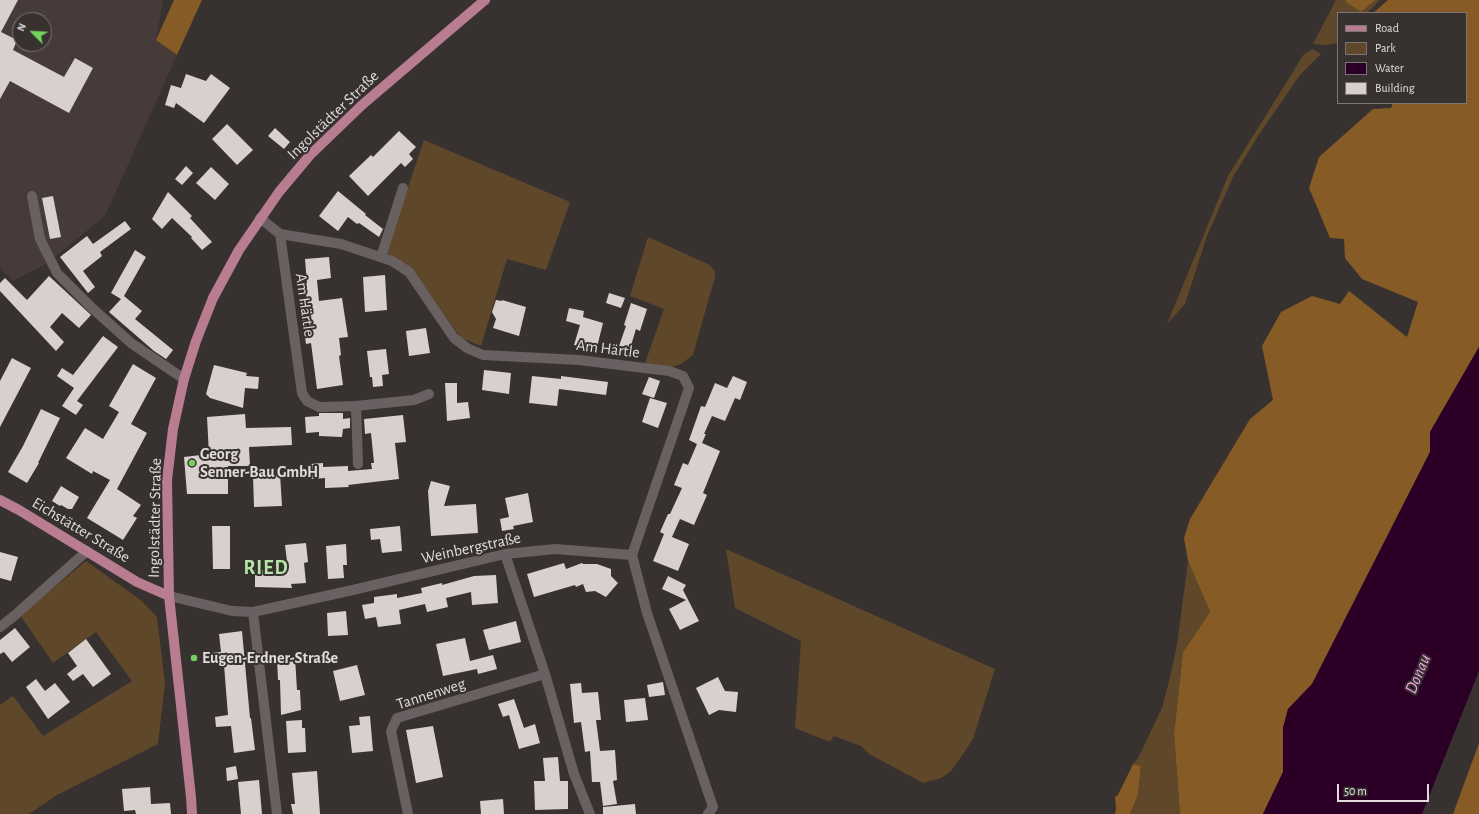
<!DOCTYPE html>
<html>
<head>
<meta charset="utf-8">
<style>
	body { margin:0 }
	#map { position:relative; width:1479px; height:814px; overflow:hidden; background:#373130; font-family:"Alegreya Sans",sans-serif }
	canvas { display:block }
	.legend { position:absolute; left:1337px; top:12px; width:130px; height:92px; box-sizing:border-box; background:#373130; border:1px solid #7b7575; margin:0; padding:5px 7px; list-style:none; font-size:12px; color:#e1dcdc }
	.legend li { display:flex; align-items:center; gap:8px; height:20px }
	.legend b { width:20px; border:1px solid #7b7575 }
	.north { position:absolute; left:12px; top:12px; width:40px; height:40px; box-sizing:border-box; background:#373130; border:1px solid #7b7575; border-radius:50%; rotate:294deg; font-size:11px; font-weight:700; line-height:16px; text-align:center; color:#e1dcdc }
	.north::after { content:''; display:block; margin:auto; width:14px; height:18px; background:#72d25d; clip-path:polygon(50% 0,100% 100%,50% 72%,0 100%) }
	.scale { position:absolute; left:1337px; top:784px; width:92px; height:18px; box-sizing:border-box; border:2px solid #e1dcdc; border-top:0; padding-left:5px; font-size:12px; line-height:14px; white-space:nowrap; color:#e1dcdc; -webkit-text-stroke:3px #373130; paint-order:stroke }
</style>
</head>
<body>
<div id="map">
<canvas width="1479" height="814"></canvas>
<ul class="legend">
<li><b style="height:5px;background:#b87d90"></b>Road</li>
<li><b style="height:11px;background:#5f472a"></b>Park</li>
<li><b style="height:11px;background:#2c0026"></b>Water</li>
<li><b style="height:11px;background:#d8d0cd"></b>Building</li>
</ul>
<div class="north">N</div>
<div class="scale">50 m</div>
</div>
<script>
const context = document.querySelector('canvas').getContext('2d');
context.lineJoin = 'round';
function fill(path, color) { context.fillStyle = color; context.fill(path, 'evenodd'); }
const toPath = rows => new Path2D(rows.map(r => 'M' + r).join(''));
function trace(path, color, width, dash) { context.strokeStyle = color; context.lineWidth = width; context.lineCap = dash ? 'butt' : 'round'; context.setLineDash(dash || []); context.stroke(path); }
function label(font, color, halo, rows, align = 'center') {
  context.font = font + ' "Alegreya Sans",sans-serif'; context.lineWidth = 4; context.setLineDash([]); context.textBaseline = 'middle'; context.strokeStyle = halo; context.fillStyle = color; for (const [text, x, y, turn = 0] of rows) {
    context.save(); context.translate(x, y); context.rotate((+turn || 0) * Math.PI / 180); context.textAlign = isNaN(turn) ? turn : align; if (halo) context.strokeText(text, 0, 0); context.fillText(text, 0, 0); context.restore();
  }
}
fill(toPath([
	[0,0,163,0,156,40,177,55,105,216,46,264,13,281,0,268],
	[20,20,44,20,44,44,20,44]
]), '#473b3a');
fill(toPath([
	[1336,0,1380,0,1367,13,1338,13,1338,43,1326,45,1313,44],
	[1313,49,1321,54,1300,75,1260,133,1233,177,1207,236,1185,304,1167,324,1228,176,1304,54],
	[424,140,570,202,546,270,507,259,481,346,461,338,412,269,387,254,405,196],
	[648,237,710,265,715,272,715,277,693,355,681,364,668,368,645,363,664,309,630,296],
	[726,549,995,669,973,739,961,757,950,772,941,778,923,783,869,754,861,746,834,736,830,742,795,728,801,641,735,608],
	[86,561,142,601,157,617,165,683,158,744,57,795,29,814,0,814,0,705,13,696,43,736,132,681,96,632,53,663,20,615],
	[1188,561,1210,612,1183,652,1174,734,1180,814,1130,814,1138,795,1141,766,1133,764,1138,758,1162,708,1169,681,1177,645]
]), '#5f472a');
fill(toPath([
	[174,0,202,0,177,55,156,40],
	[1346,0,1375,0,1361,12,1346,2],
	[1388,0,1479,0,1479,347,1430,432,1430,452,1312,684,1288,709,1283,728,1283,772,1263,814,1180,814,1174,734,1183,652,1210,612,1188,561,1184,538,1190,519,1250,419,1273,400,1262,346,1281,312,1312,296,1340,304,1349,291,1407,337,1418,302,1362,279,1345,258,1344,239,1330,238,1309,188,1319,157,1373,109,1391,108,1393,103,1466,103,1466,13,1373,13],
	[1479,743,1479,814,1453,814],
	[1133,764,1141,766,1138,795,1130,814,1115,814,1116,809,1115,797,1118,795]
]), '#865b25');
fill(toPath([
	[1479,347,1479,671,1422,814,1263,814,1283,772,1283,728,1288,709,1312,684,1430,452,1430,432]
]), '#2c0026');
fill(toPath([
	[0,0,18,0,1,32,17,40,13,50,64,77,75,58,93,68,69,113,10,81,0,99],
	[186,74,206,81,211,74,230,88,204,123,176,103,174,108,165,105,171,85,181,88],
	[227,124,253,150,237,165,212,139],
	[275,128,290,142,284,149,268,136],
	[399,131,416,147,409,154,413,159,405,167,401,163,368,196,349,176,371,155,373,157],
	[186,166,193,173,182,185,175,179],
	[211,167,229,184,215,200,196,183],
	[338,191,366,214,365,215,383,229,379,237,359,223,357,224,348,217,338,231,319,216],
	[168,192,192,216,190,218,212,242,202,250,191,238,192,237,172,218,162,229,152,219],
	[53,196,61,237,50,239,42,198],
	[125,221,131,229,100,252,102,256,83,271,95,287,88,293,60,257,87,236,93,244],
	[135,250,146,257,124,296,142,311,135,319,173,350,166,359,154,351,109,312,121,299,111,293],
	[329,257,331,278,317,280,319,301,342,298,348,337,339,338,341,355,339,356,343,385,317,389,311,343,306,344,300,302,307,302,305,283,307,283,305,259],
	[385,275,387,310,365,312,363,277],
	[49,276,91,315,79,328,62,313,50,327,64,342,56,351,0,291,0,283,5,278,27,300],
	[609,293,625,298,621,308,606,303],
	[496,300,502,301,502,300,526,307,519,336,493,328,496,319,492,312],
	[631,303,647,309,640,331,636,329,629,352,618,349,626,326,624,325],
	[569,308,584,311,583,317,603,323,596,351,574,345,580,325,566,321],
	[426,328,430,353,409,356,406,331],
	[103,336,118,347,77,401,83,405,76,415,62,406,74,388,57,376,62,368,73,375],
	[386,349,389,374,382,375,383,386,373,387,372,377,370,377,367,351],
	[12,358,31,368,0,427,0,381],
	[133,364,156,378,131,424,147,433,117,489,141,505,133,516,137,518,123,540,87,518,110,480,93,471,92,474,66,458,85,428,103,439,119,412,109,406],
	[214,365,247,373,246,376,259,377,258,389,245,388,243,408,210,398,206,394],
	[484,370,511,373,509,394,482,390],
	[532,376,561,379,561,376,608,382,606,395,559,389,557,406,529,403],
	[733,376,747,382,740,400,735,398,725,421,712,416,704,434,706,434,702,443,720,451,703,493,707,495,694,525,680,519,672,537,689,544,678,571,653,561,664,534,660,532,668,514,670,514,682,488,674,485,683,463,688,465,697,444,689,440,701,406,705,407,715,383,727,388],
	[649,377,660,381,654,398,642,394],
	[445,383,457,383,457,403,468,402,470,418,447,421],
	[650,398,667,403,658,428,642,422],
	[41,409,60,418,38,463,39,463,27,483,8,472,23,446],
	[319,413,343,413,343,419,350,418,350,428,343,429,342,437,319,436,319,432,306,433,305,417,319,416],
	[245,414,246,428,291,427,292,445,249,447,250,466,228,466,228,494,187,494,184,457,209,454,207,417],
	[403,415,406,442,395,443,399,479,348,485,349,487,325,488,325,478,311,479,310,464,323,463,323,467,348,466,348,471,372,469,371,463,374,463,371,433,365,434,364,419],
	[280,474,282,506,254,507,253,476],
	[431,481,450,486,444,506,476,504,478,533,431,536,428,491],
	[61,486,79,497,72,509,68,509,61,505,60,506,52,501],
	[528,493,533,522,513,526,514,529,502,531,500,519,509,517,505,498],
	[212,526,230,526,230,569,213,569],
	[400,526,402,551,382,553,380,539,371,540,370,529],
	[306,543,308,562,304,563,306,583,291,584,292,588,255,587,255,570,288,570,285,545],
	[346,544,347,565,343,565,344,578,328,579,326,546],
	[0,552,18,557,11,581,0,578],
	[564,563,566,569,582,563,583,564,597,564,611,569,611,576,618,583,606,597,595,591,586,592,583,584,576,587,575,585,534,597,527,574],
	[496,575,498,603,472,605,471,592,446,598,448,607,427,612,425,604,399,610,401,624,378,627,376,617,365,619,362,605,374,603,374,597,397,594,397,598,422,593,421,588,442,583,442,585,474,576],
	[668,576,686,585,683,590,699,621,680,630,669,609,686,600,662,589],
	[346,611,348,635,328,636,327,613],
	[516,621,521,642,489,650,483,630],
	[15,628,30,647,12,662,4,652,0,654,0,640],
	[242,631,250,718,251,718,255,750,234,753,231,726,216,727,215,717,228,715,224,665,222,665,222,662,203,664,202,654,221,652,219,634],
	[465,638,470,661,493,655,497,669,478,674,477,669,443,676,436,644],
	[86,639,111,674,93,687,83,674,73,681,67,674,77,666,68,653],
	[295,657,297,690,300,690,301,710,281,715,280,680,278,680,277,659],
	[357,665,365,695,340,701,333,671],
	[718,677,725,691,738,692,736,712,719,710,709,715,696,688],
	[36,679,45,691,55,683,70,702,48,719,26,687],
	[663,682,665,695,649,697,647,685],
	[581,683,582,693,598,692,601,720,596,720,600,751,615,750,617,780,613,781,617,804,603,806,600,782,592,782,590,751,585,752,581,722,574,723,570,684],
	[645,698,648,720,626,722,624,700],
	[514,699,524,728,535,724,540,743,519,749,509,715,503,717,498,704],
	[370,716,373,751,352,753,349,726,360,725,359,717],
	[302,720,302,728,305,728,306,752,288,753,286,721],
	[433,726,443,777,416,783,406,730],
	[558,757,560,781,568,781,568,809,535,810,534,781,545,781,543,758],
	[236,766,238,779,227,781,226,768],
	[317,771,320,814,293,814,291,804,295,804,292,773],
	[259,780,262,814,241,814,238,782],
	[150,787,151,804,170,803,171,814,136,814,135,810,124,811,122,789],
	[503,799,504,814,481,814,480,801],
	[635,804,636,814,603,814,603,807]
]), '#d8d0cd');
trace(toPath([
	[32,196,40,239,57,273,91,307,131,343,184,379],
	[260,218,280,234,341,244,392,261,409,272,454,338,467,348,483,355,579,360,669,371,683,376,689,388,632,555],
	[280,234,302,393,307,401,319,407,356,406,414,400,429,394],
	[381,257,403,188],
	[356,406,358,464],
	[505,554,545,674,574,774,590,814],
	[632,555,647,613,713,807,708,814],
	[169,596,232,611,253,612,353,590,505,554,555,549,632,555],
	[253,612,277,814],
	[0,627,14,616,87,551],
	[408,814,391,731,397,718,545,674]
]), '#696161', 10);
trace(toPath([
	[0,500,19,510,137,582,169,596],
	[192,814,191,797,169,596,167,480,173,429,184,379,196,341,213,298,239,250,279,192,310,155,362,105,485,0]
]), '#b87d90', 10);
for (const [x, y, r, color] of [
	[192,463,4,"#72d25d"],
	[194,658,4,"#72d25d"]
]) { const dot = new Path2D(); dot.arc(x, y, r, 0, 2 * Math.PI); context.fillStyle = color; context.fill(dot); trace(dot, '#373130', 1.5); }
label('16px', '#e1dcdc', '#373130', [
	["Ingolstädter Straße",333,115,-44],
	["Am Härtle",305,305,82],
	["Am Härtle",608,349,7],
	["Ingolstädter Straße",155,518,-89],
	["Eichstätter Straße",81,530,31],
	["Weinbergstraße",471,548,-12],
	["Tannenweg",431,694,-18]
]);
label('bold 16px', '#e1dcdc', '#373130', [
	["Georg",200,454],
	["Senner-Bau GmbH",200,472],
	["Eugen-Erdner-Straße",202,658]
], 'left');
label('italic 17px', '#f2a4e1', '#373130', [
	["Donau",1418,674,-67]
]);
context.letterSpacing = '1px';
label('bold 20px', '#b3e7a8', '#373130', [
	["RIED",266,568]
]);
context.letterSpacing = '0px';
</script>
</body>
</html>
